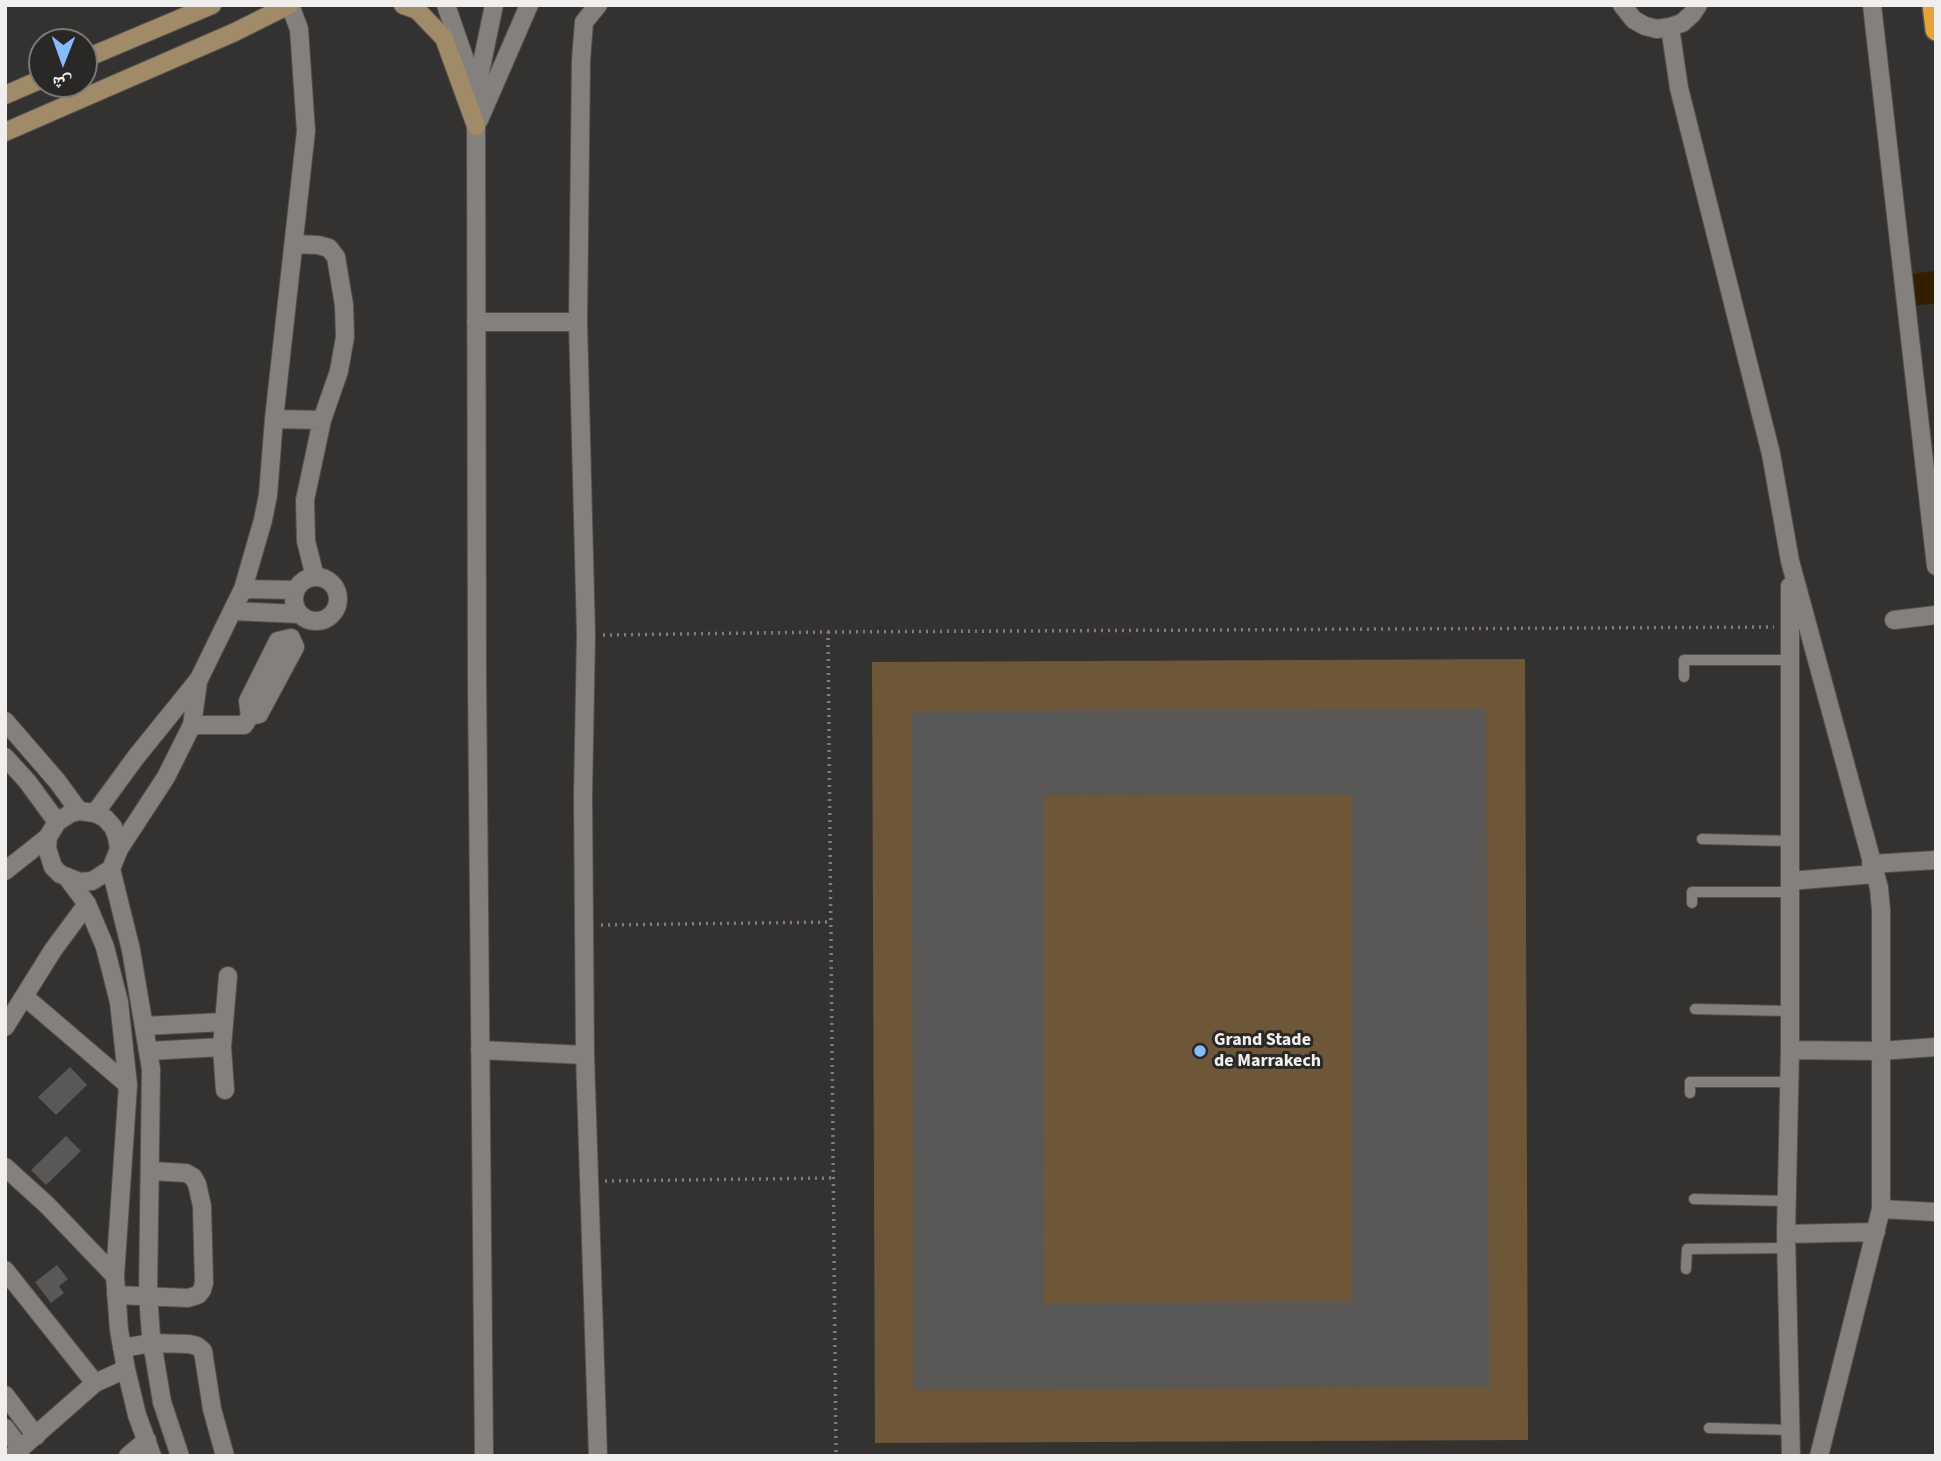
<!DOCTYPE html>
<html>
<head>
<meta charset="utf-8">
<style>
	body { margin:0 }
	#map { position:relative; width:1941px; height:1461px; overflow:hidden; background:#343230; font-family:"Source Sans 3","Noto Naskh Arabic",sans-serif }
	canvas { display:block }
	.frame { position:absolute; inset:0; border:7px solid #f0efed; pointer-events:none }
	.north { position:absolute; left:28px; top:28px; width:70px; height:70px; box-sizing:border-box; background:#2a2826; border:2px solid #797876; border-radius:50%; rotate:181deg; font-size:19px; font-weight:700; line-height:28px; text-align:center; color:#f0efed }
	.north::after { content:''; display:block; margin:auto; width:24px; height:32px; background:#87bbfb; clip-path:polygon(50% 0,100% 100%,50% 72%,0 100%) }
</style>
</head>
<body>
<div id="map">
<canvas width="1941" height="1461"></canvas>
<div class="frame"></div>
<div class="north">ش</div>
</div>
<script>
const context = document.querySelector('canvas').getContext('2d');
context.lineJoin = 'round';
function fill(path, color) { context.fillStyle = color; context.fill(path, 'evenodd'); }
const toPath = rows => new Path2D(rows.map(r => 'M' + r).join(''));
function trace(path, color, width, dash) { context.strokeStyle = color; context.lineWidth = width; context.lineCap = dash ? 'butt' : 'round'; context.setLineDash(dash || []); context.stroke(path); }
function label(font, color, halo, rows, align = 'center') {
  context.font = font + ' "Source Sans 3",sans-serif'; context.lineWidth = 6; context.setLineDash([]); context.textBaseline = 'middle'; context.strokeStyle = halo; context.fillStyle = color; for (const [text, x, y, turn = 0] of rows) {
    context.save(); context.translate(x, y); context.rotate((+turn || 0) * Math.PI / 180); context.textAlign = isNaN(turn) ? turn : align; if (halo) context.strokeText(text, 0, 0); context.fillText(text, 0, 0); context.restore();
  }
}
fill(toPath([
	[1525,659,1528,1440,875,1443,872,662]
]), '#6e5738');
trace(toPath([
	[1920,289,1936,287]
]), '#331f00', 32);
fill(toPath([
	[1486,709,1489,1387,914,1390,911,711],
	[1351,795,1351,1302,1044,1303,1043,796],
	[70,1067,87,1085,56,1115,38,1097],
	[66,1136,81,1151,46,1185,31,1170],
	[57,1265,68,1279,59,1286,64,1293,51,1303,35,1282]
]), '#5a5856');
const lane = toPath([
	[1684,677,1684,660,1790,660],
	[1702,839,1789,841],
	[1692,903,1692,892,1790,892],
	[1695,1009,1789,1011],
	[1690,1093,1690,1082,1789,1082],
	[1694,1199,1787,1201],
	[1686,1269,1687,1249,1787,1248],
	[1709,1428,1791,1430]
]);
const street = toPath([
	[446,5,476,92],
	[1622,5,1634,20,1645,26,1657,29,1670,27,1682,23,1692,14,1698,5],
	[1872,5,1936,566],
	[1670,27,1679,88,1771,454,1790,561,1879,888,1881,910,1881,1209,1819,1456],
	[479,120,529,5],
	[294,244,318,245,329,248,336,257,344,305,345,337,339,371,322,420,305,500,306,541,315,577],
	[476,322,578,322],
	[274,419,322,420],
	'294 599a22 22 0 1 1 44 0a22 22 0 1 1-44 0Z',
	[1790,586,1790,1050,1786,1234,1791,1456],
	[243,589,295,590],
	[233,611,299,614],
	[1894,620,1936,615],
	[250,716,248,701,278,641,291,638],
	[5,721,57,781,79,811],
	[192,725,244,725,250,716,259,714,295,647,291,638],
	[5,757,27,781,57,822],
	[95,813,136,757,199,679,243,589,263,520,268,495,274,419,306,131,299,29,290,5],
	[119,849,166,777,192,725,198,682],
	[1871,864,1936,860],
	[111,869,92,881,80,882,60,874,53,867,47,848,48,837,57,822,71,813,79,811,95,813,105,818,113,827,117,837,119,849,111,869,131,950,151,1069,148,1295,151,1336,162,1402,180,1456],
	[5,871,48,837],
	[69,880,87,904,105,947,119,1002,128,1085,115,1276,119,1330,126,1369,137,1415,152,1456],
	[1790,881,1874,874],
	[25,997,128,1085],
	[144,1026,223,1022],
	[5,1027,53,950,87,904],
	[480,1050,585,1055],
	[1790,1050,1880,1051,1936,1047],
	[148,1051,222,1047],
	[225,1090,222,1047,228,976],
	[5,1167,47,1205,115,1276],
	[1881,1209,1936,1212],
	[1786,1234,1876,1232],
	[5,1270,95,1383],
	[116,1295,188,1298,198,1295,202,1290,204,1283,202,1206,197,1184,193,1177,186,1173,151,1171],
	[122,1348,152,1343,189,1344,197,1346,203,1351,212,1409,225,1456],
	[5,1395,36,1436],
	[5,1428,21,1449],
	[12,1456,95,1383,126,1369],
	[128,1456,147,1440],
	[484,1456,477,678,476,92,494,5],
	[598,1456,585,1055,583,795,586,635,578,322,581,60,584,22,598,5]
]);
const secondary = toPath([
	[403,5,417,10,444,38,476,126],
	[84,59,212,5],
	[5,95,42,79],
	[5,132,235,32,289,5]
]);
const highway = toPath([
	[1933,5,1936,30]
]);
trace(lane, '#53514f', 12);
trace(street, '#53514f', 20);
trace(secondary, '#53514f', 20);
trace(highway, '#53514f', 24);
trace(toPath([
	[828,632,1774,627],
	[603,635,828,632,836,1456],
	[601,925,830,922],
	[605,1181,834,1178]
]), '#807e7c', 3.5, [2, 5]);
trace(lane, '#83807d', 10);
trace(street, '#83807d', 18);
trace(secondary, '#a18a68', 18);
trace(highway, '#e7a336', 21);
for (const [x, y, r, color] of [
	[1200,1051,7,"#87bbfb"]
]) { const dot = new Path2D(); dot.arc(x, y, r, 0, 2 * Math.PI); context.fillStyle = color; context.fill(dot); trace(dot, '#2a2826', 2.5); }
label('bold 18px', '#f0efed', '#2a2826', [
	["Grand Stade",1214,1041],
	["de Marrakech",1214,1062]
], 'left');
</script>
</body>
</html>
